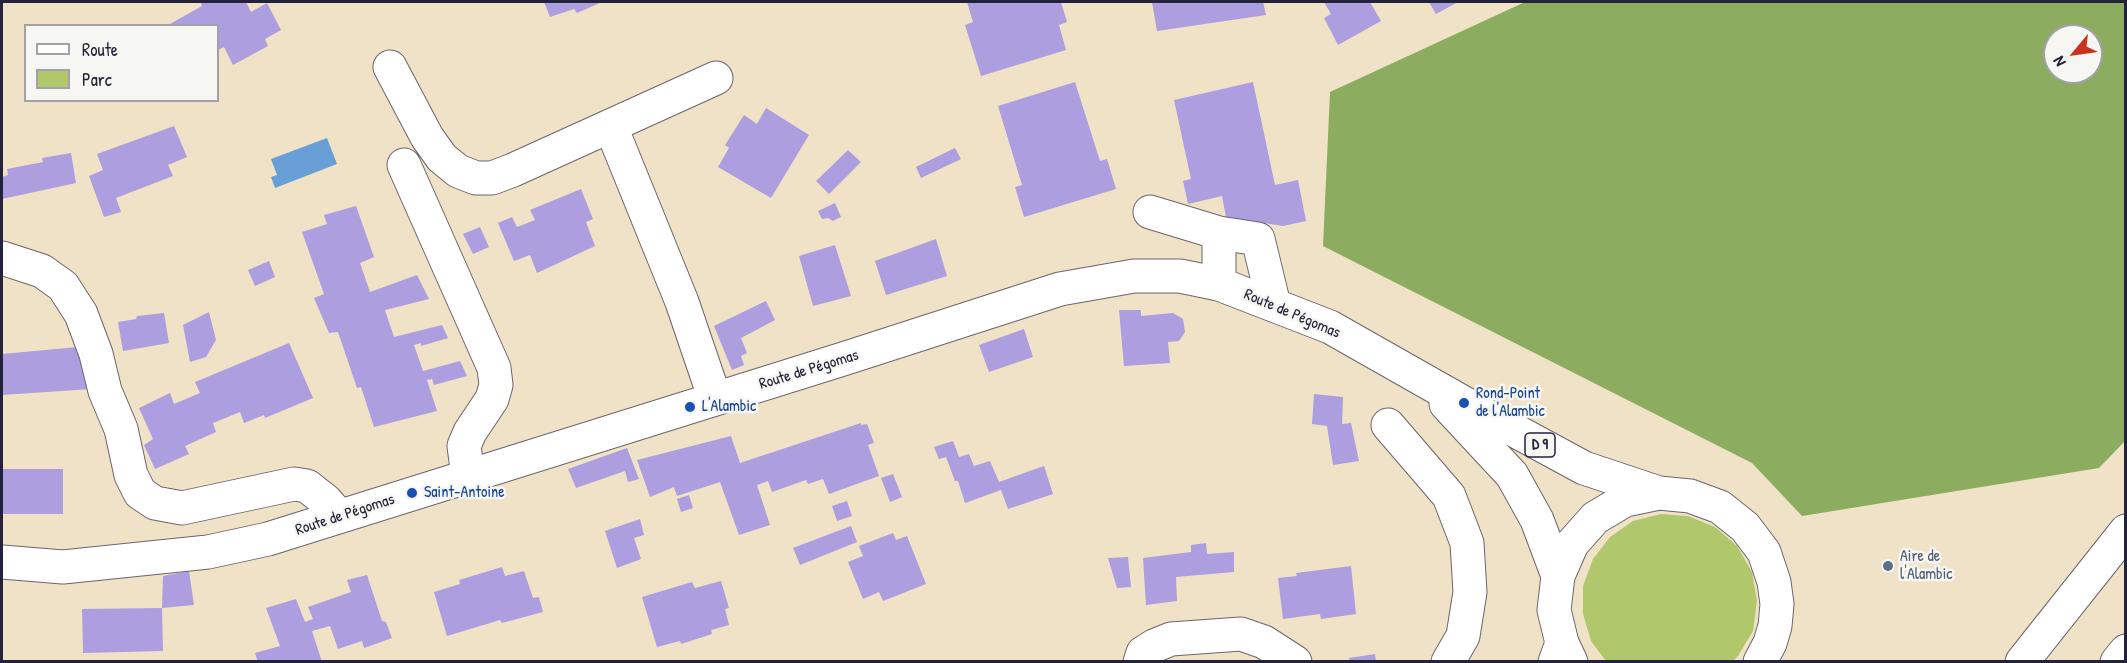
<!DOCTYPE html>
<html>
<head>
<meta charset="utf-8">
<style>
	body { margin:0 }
	#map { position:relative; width:2127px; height:663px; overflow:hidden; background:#f0e2c6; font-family:"Patrick Hand",sans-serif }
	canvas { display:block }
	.frame { position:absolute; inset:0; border:3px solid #22223b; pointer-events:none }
	.legend { position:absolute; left:24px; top:24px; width:195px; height:78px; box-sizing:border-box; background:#f6f6f2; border:2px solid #a1a1a9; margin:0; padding:8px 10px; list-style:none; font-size:18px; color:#22223b }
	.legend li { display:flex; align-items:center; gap:12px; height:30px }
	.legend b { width:30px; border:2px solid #a1a1a9 }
	.north { position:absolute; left:2043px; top:24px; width:60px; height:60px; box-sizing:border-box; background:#f6f6f2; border:2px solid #a1a1a9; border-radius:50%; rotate:241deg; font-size:16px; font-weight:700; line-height:24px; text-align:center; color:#22223b }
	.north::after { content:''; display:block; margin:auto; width:21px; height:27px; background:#c8321e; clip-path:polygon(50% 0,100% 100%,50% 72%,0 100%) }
</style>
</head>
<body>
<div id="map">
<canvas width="2127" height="663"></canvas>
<div class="frame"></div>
<ul class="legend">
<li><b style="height:8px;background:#fff"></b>Route</li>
<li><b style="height:16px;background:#b1c76c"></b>Parc</li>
</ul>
<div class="north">N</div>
</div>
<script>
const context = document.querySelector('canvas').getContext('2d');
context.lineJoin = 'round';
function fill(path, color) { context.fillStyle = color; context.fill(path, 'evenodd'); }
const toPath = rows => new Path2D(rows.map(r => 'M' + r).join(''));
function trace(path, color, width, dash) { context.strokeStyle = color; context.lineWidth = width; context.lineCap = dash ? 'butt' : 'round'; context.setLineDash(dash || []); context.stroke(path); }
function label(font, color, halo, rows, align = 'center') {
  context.font = font + ' "Patrick Hand",sans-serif'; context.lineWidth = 5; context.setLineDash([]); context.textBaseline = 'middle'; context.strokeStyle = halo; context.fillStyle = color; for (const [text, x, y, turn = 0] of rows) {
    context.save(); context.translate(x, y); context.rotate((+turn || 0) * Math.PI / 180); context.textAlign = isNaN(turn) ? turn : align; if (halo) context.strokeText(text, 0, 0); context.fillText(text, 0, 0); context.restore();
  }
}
fill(toPath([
	[1661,514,1688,516,1715,527,1737,546,1752,572,1757,601,1753,631,1738,656,1733,661,1606,661,1591,641,1583,614,1583,586,1593,559,1610,537,1633,521]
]), '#b1c76c');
fill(toPath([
	[1525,2,2125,2,2125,441,2099,468,1802,516,1752,463,1323,246,1330,92],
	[2055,36,2091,36,2091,72,2055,72]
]), '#8cac60');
fill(toPath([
	[327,138,337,164,275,188,271,177,277,175,271,159]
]), '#689fd6');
fill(toPath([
	[204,2,246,2,251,12,267,3,281,30,265,39,268,46,233,65,224,47,218,50,218,26,171,26,170,24,202,6,201,3],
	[544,2,602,2,577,13,574,9,550,17],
	[967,2,1061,2,1067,22,1059,25,1066,50,981,76,965,25,973,22],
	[1152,2,1263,2,1266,15,1157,31],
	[1324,2,1370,2,1381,21,1338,45,1324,18,1331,14],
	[1429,2,1458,2,1436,14],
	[1075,82,1100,161,1107,159,1116,189,1024,217,1015,187,1022,185,998,106],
	[1253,82,1275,185,1298,180,1306,221,1283,226,1226,217,1222,196,1188,204,1183,181,1191,179,1174,100],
	[766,108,809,135,771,198,718,167,729,148,725,145,744,115,757,124],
	[174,126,187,157,168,165,173,176,116,198,121,212,104,217,89,176,103,170,97,154],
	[955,148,961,159,921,178,916,167],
	[848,150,861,162,829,194,816,181],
	[71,153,76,183,2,199,2,177,8,175,7,169,43,162,42,158],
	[581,189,593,219,586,222,595,246,537,273,530,255,514,261,498,223,512,217,517,227,535,220,530,210],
	[835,203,841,217,833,221,828,218,822,219,818,211],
	[356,206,374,257,360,263,370,292,417,275,429,299,385,310,394,337,442,325,448,338,421,346,421,343,414,345,423,371,460,361,467,376,434,385,432,379,427,380,437,411,374,427,361,387,357,388,338,332,329,333,314,298,324,294,302,232,327,224,324,215],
	[480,227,489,247,473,254,463,234],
	[936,239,947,276,886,295,875,261],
	[835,245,851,296,813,306,799,256],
	[269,261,275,277,255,286,248,270],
	[766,301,775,320,741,338,747,353,741,356,744,365,732,370,714,326],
	[1119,310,1141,310,1141,316,1173,313,1183,319,1185,332,1179,341,1168,342,1170,363,1124,366],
	[209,312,216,340,206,357,190,362,183,325],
	[164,313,169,343,123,351,118,322,136,319,137,316],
	[1024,329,1033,357,989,372,979,345],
	[289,343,313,398,265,418,264,415,244,423,240,412,213,423,216,432,185,446,189,454,155,469,144,445,153,439,139,408,170,393,174,404,200,393,195,382],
	[78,347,91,389,2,395,2,354],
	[1314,394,1343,397,1342,424,1351,423,1359,461,1333,465,1327,426,1312,424],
	[861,423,861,425,867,424,874,443,868,445,879,476,829,494,823,479,808,484,806,480,772,492,768,481,757,485,770,525,739,535,720,482,677,496,674,487,650,497,637,460,731,436,740,463],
	[953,441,959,457,969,454,974,466,990,461,999,482,1044,466,1053,494,1008,509,1001,490,965,503,958,481,955,481,946,457,939,459,934,447],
	[627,448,639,479,628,482,625,471,576,488,568,469],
	[2,469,63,469,63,514,2,514],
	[893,474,902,497,890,502,881,478],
	[689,495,693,508,681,512,677,499],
	[847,501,852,516,837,521,832,506],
	[640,519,644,535,634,538,641,559,617,568,605,531],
	[851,526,857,542,800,565,793,548],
	[893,533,896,540,907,536,926,584,883,601,879,592,863,599,848,562,863,556,859,546],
	[1206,543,1207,554,1234,552,1234,572,1176,577,1177,601,1146,605,1143,558,1191,552,1191,545],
	[1128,557,1131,587,1117,588,1108,558],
	[1351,566,1356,614,1321,619,1320,614,1283,619,1278,578,1297,576,1296,573],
	[502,567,505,576,524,571,533,598,539,597,543,612,502,623,500,620,447,636,434,592,460,584,459,580],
	[189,571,194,605,162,608,163,576],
	[367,575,382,621,386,622,392,638,364,648,362,641,338,649,330,626,312,631,322,662,258,662,255,653,280,646,266,608,296,599,305,622,313,619,308,607,351,592,347,580],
	[721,581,729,608,725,609,729,625,711,630,712,634,681,644,680,641,657,647,642,597,692,582,695,588],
	[162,608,163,651,83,653,82,609],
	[1375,654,1376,662,1350,662,1349,658]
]), '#ac9edf');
const minor = toPath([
	[390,67,427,137,442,158,458,171,476,178,492,178,513,170,716,78],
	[611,127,682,302,715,399],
	[404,165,494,368,496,385,492,399,470,432,464,446,468,476],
	[1150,212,1219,233,1219,284],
	[1219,233,1258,239,1274,305],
	[2,258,42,271,63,286,81,314,96,354,105,391,121,429,131,475,140,493,155,503,182,508,294,484,307,486,326,501,339,516],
	[1388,425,1449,496,1467,543,1470,592,1463,636,1448,662],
	[1140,662,1143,653,1154,646,1171,639,1241,634,1264,642,1295,662]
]);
const major = toPath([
	[1446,404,1512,475,1537,520,1558,576],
	[2,562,63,567,208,552,268,539,843,359,1060,289,1134,276,1180,276,1219,284,1330,327,1464,403,1584,468,1659,493,1690,496,1720,507,1745,527,1764,552,1774,582,1777,604,1775,626,1770,643,1760,662],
	[1571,662,1562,643,1554,610,1558,576,1572,544,1595,518,1625,500,1659,493]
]);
const highway = toPath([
	[1555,662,1562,643],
	[2022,662,2126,531],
	[2117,662,2126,651]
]);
trace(minor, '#6a656c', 35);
trace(major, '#6a656c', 35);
trace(highway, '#6a656c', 35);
trace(minor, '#fff', 33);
trace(major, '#fff', 33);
trace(highway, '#fff', 33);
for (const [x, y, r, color] of [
	[1464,403,6,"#1a4fb4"],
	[690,407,6,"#1a4fb4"],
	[412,493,6,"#1a4fb4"],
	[1888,566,6,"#5c6f8a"]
]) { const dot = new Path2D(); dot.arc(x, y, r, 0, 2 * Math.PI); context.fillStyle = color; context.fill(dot); trace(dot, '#f6f6f2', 2); }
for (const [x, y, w] of [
	[1540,445,30]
]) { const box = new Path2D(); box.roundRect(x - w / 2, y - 12, w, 24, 4.5); context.fillStyle = '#f6f6f2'; context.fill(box); trace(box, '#22223b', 1.5); }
label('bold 15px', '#22223b', null, [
	["D 9",1540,445]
]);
label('16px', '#22223b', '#f6f6f2', [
	["Route de Pégomas",1292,314,23],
	["Route de Pégomas",809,370,-17],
	["Route de Pégomas",345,515,-18]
]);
label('16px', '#164399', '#f6f6f2', [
	["Rond-Point",1476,394],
	["de l'Alambic",1476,412],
	["L'Alambic",702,407],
	["Saint-Antoine",424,493]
], 'left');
label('16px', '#4e5e75', '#f6f6f2', [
	["Aire de",1900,557],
	["l'Alambic",1900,575]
], 'left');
</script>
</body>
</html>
